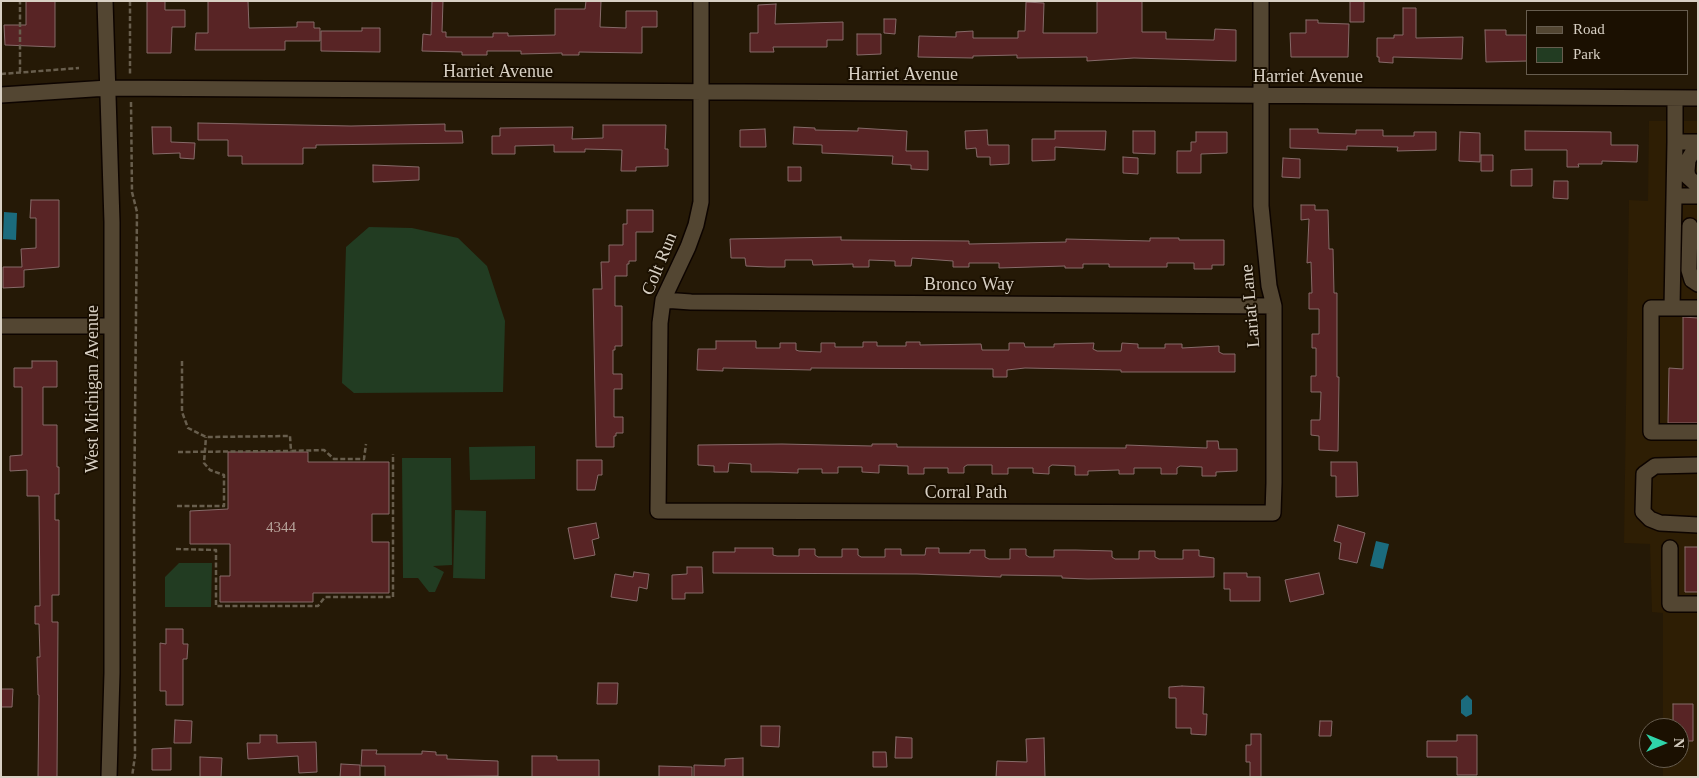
<!DOCTYPE html>
<html>
<head>
<meta charset="utf-8">
<style>
	body { margin:0 }
	#map { position:relative; width:1699px; height:778px; overflow:hidden; background:#251906; font-family:Georgia,serif }
	canvas { display:block }
	.frame { position:absolute; inset:0; border:2px solid #d8d0c4; pointer-events:none }
	.legend { position:absolute; left:1526px; top:10px; width:162px; height:65px; box-sizing:border-box; background:#1b1001; border:1px solid #675d4f; margin:0; padding:6px 9px; list-style:none; font-size:15px; color:#d8d0c4 }
	.legend li { display:flex; align-items:center; gap:10px; height:25px }
	.legend b { width:25px; border:1px solid #675d4f }
	.north { position:absolute; left:1639px; top:718px; width:50px; height:50px; box-sizing:border-box; background:#1b1001; border:1px solid #675d4f; border-radius:50%; rotate:90deg; font-size:14px; font-weight:700; line-height:20px; text-align:center; color:#d8d0c4 }
	.north::after { content:''; display:block; margin:auto; width:18px; height:22px; background:#2fd4aa; clip-path:polygon(50% 0,100% 100%,50% 72%,0 100%) }
</style>
</head>
<body>
<div id="map">
<canvas width="1699" height="778"></canvas>
<div class="frame"></div>
<ul class="legend">
<li><b style="height:6px;background:#534632"></b>Road</li>
<li><b style="height:14px;background:#223c22"></b>Park</li>
</ul>
<div class="north">N</div>
</div>
<script>
const context = document.querySelector('canvas').getContext('2d');
context.lineJoin = 'round';
function fill(path, color) { context.fillStyle = color; context.fill(path, 'evenodd'); }
const toPath = rows => new Path2D(rows.map(r => 'M' + r).join(''));
function trace(path, color, width, dash) { context.strokeStyle = color; context.lineWidth = width; context.lineCap = dash ? 'butt' : 'round'; context.setLineDash(dash || []); context.stroke(path); }
function label(font, color, halo, rows, align = 'center') {
  context.font = font + ' Georgia,serif'; context.lineWidth = 4; context.setLineDash([]); context.textBaseline = 'middle'; context.strokeStyle = halo; context.fillStyle = color; for (const [text, x, y, turn = 0] of rows) {
    context.save(); context.translate(x, y); context.rotate((+turn || 0) * Math.PI / 180); context.textAlign = isNaN(turn) ? turn : align; if (halo) context.strokeText(text, 0, 0); context.fillText(text, 0, 0); context.restore();
  }
}
fill(toPath([
	[1649,121,1698,121,1698,777,1663,777,1663,758,1679,758,1679,728,1663,728,1663,613,1652,612,1650,544,1624,543,1629,200,1648,201]
]), '#2e1e04');
fill(toPath([
	[369,227,412,228,458,238,487,266,505,321,503,392,354,393,342,383,346,247],
	[535,446,535,479,470,480,469,447],
	[402,458,451,458,452,565,433,566,444,572,435,592,429,592,418,578,403,578],
	[455,510,486,511,485,579,453,578],
	[179,563,212,563,211,607,165,607,165,577]
]), '#223c22');
fill(toPath([
	[4,212,17,213,16,240,3,239],
	[1376,541,1389,544,1383,569,1370,566],
	[1467,695,1472,700,1472,714,1466,717,1461,713,1461,700]
]), '#1b6b7d');
const building = toPath([
	[26,1,55,1,55,47,5,45,4,25,26,25,26,1],
	[147,1,165,1,165,10,185,10,185,27,172,27,171,53,147,53,147,1],
	[208,1,248,1,249,28,297,27,297,22,314,22,314,28,320,28,320,41,285,41,285,50,195,50,196,33,208,33,208,1],
	[432,1,443,1,442,32,446,32,446,37,493,37,493,33,508,33,508,36,555,35,555,9,585,9,586,1,601,1,600,27,626,28,626,11,657,11,657,27,642,27,642,53,579,52,579,55,562,55,562,53,521,54,521,51,487,51,487,55,462,55,462,52,422,51,423,34,431,35,432,1],
	[1097,1,1142,1,1142,32,1166,32,1166,39,1214,40,1215,29,1236,30,1236,61,1134,58,1087,61,1087,57,1017,58,1017,55,973,56,973,58,918,57,919,36,956,37,956,32,973,31,973,38,1018,38,1018,31,1025,31,1026,2,1044,3,1043,33,1097,33,1097,1],
	[1350,1,1364,1,1364,22,1350,22,1350,1],
	[776,4,775,24,843,22,843,40,827,40,827,47,773,47,774,52,750,52,750,33,758,33,758,5,776,4],
	[1403,8,1416,8,1416,38,1463,37,1462,59,1393,57,1393,63,1379,62,1379,57,1377,57,1377,38,1394,38,1394,35,1403,35,1403,8],
	[884,19,896,19,895,34,884,33,884,19],
	[1306,20,1318,20,1318,23,1349,24,1348,57,1291,57,1290,33,1306,33,1306,20],
	[362,28,380,28,380,52,321,51,321,31,362,31,362,28],
	[1485,30,1506,30,1506,35,1528,35,1528,61,1486,62,1485,30],
	[857,34,881,34,881,54,857,55,857,34],
	[198,123,351,126,445,124,445,131,462,131,463,143,316,145,316,148,303,148,303,164,242,164,242,156,228,156,228,140,198,140,198,123],
	[603,125,666,125,665,149,668,149,668,166,636,167,636,171,621,171,622,150,585,149,585,152,554,152,554,145,515,146,515,154,492,154,492,136,500,136,500,128,573,127,572,139,603,138,603,125],
	[152,127,171,127,171,142,195,143,194,159,180,158,180,153,153,154,152,127],
	[794,127,815,128,815,130,858,131,858,128,907,131,906,151,928,151,928,170,911,169,911,165,892,164,893,156,822,153,822,145,793,144,794,127],
	[765,129,766,147,740,147,740,130,765,129],
	[1290,129,1318,129,1318,133,1356,134,1356,130,1383,130,1383,136,1414,136,1414,132,1436,132,1436,150,1397,151,1398,147,1347,146,1347,150,1290,148,1290,129],
	[987,130,988,145,1009,145,1009,164,990,165,990,157,977,157,976,148,966,149,965,131,987,130],
	[1055,131,1106,131,1105,150,1055,147,1055,160,1032,161,1032,139,1055,139,1055,131],
	[1133,131,1155,131,1155,154,1133,153,1133,131],
	[1525,131,1611,132,1611,145,1638,145,1637,162,1602,161,1602,164,1578,164,1579,167,1567,167,1567,150,1525,150,1525,131],
	[1196,132,1227,132,1227,153,1201,154,1201,173,1177,173,1177,151,1191,151,1191,142,1196,142,1196,132],
	[1460,132,1480,133,1480,162,1459,161,1460,132],
	[1481,155,1493,155,1493,171,1481,171,1481,155],
	[1123,157,1138,158,1138,174,1123,173,1123,157],
	[1283,158,1300,159,1300,178,1282,177,1283,158],
	[373,165,419,167,419,180,373,182,373,165],
	[788,167,801,167,801,181,788,181,788,167],
	[1532,169,1532,186,1511,186,1511,170,1532,169],
	[1554,181,1568,181,1568,199,1553,198,1554,181],
	[31,200,59,200,59,267,24,270,24,287,3,288,3,267,22,267,21,249,36,248,36,218,30,218,31,200],
	[1301,205,1315,205,1315,210,1328,210,1329,249,1333,249,1334,293,1337,293,1337,377,1339,377,1338,451,1319,450,1319,436,1311,435,1311,420,1320,420,1321,392,1311,392,1311,376,1316,376,1316,348,1312,348,1312,334,1319,334,1319,309,1309,309,1309,293,1312,293,1311,262,1307,263,1309,219,1301,220,1301,205],
	[627,210,653,210,653,232,636,232,636,261,629,261,629,264,627,264,627,276,615,276,615,306,622,306,622,346,615,346,615,350,613,350,613,374,622,374,622,389,614,389,614,417,623,417,623,433,616,433,616,436,614,436,614,447,596,447,593,289,602,289,601,262,609,262,609,245,623,245,623,224,627,224,627,210],
	[841,237,841,240,969,241,969,244,1066,242,1066,239,1150,241,1150,238,1179,238,1179,240,1224,240,1224,265,1212,265,1212,269,1194,269,1194,263,1167,263,1167,267,1109,267,1109,264,1083,264,1083,268,1065,268,1065,266,999,268,999,263,969,263,969,267,953,267,953,261,912,258,911,266,895,266,895,261,869,260,869,267,853,267,853,264,813,265,812,260,785,260,785,267,768,267,746,266,745,258,731,258,730,239,841,237],
	[1683,317,1698,318,1698,423,1668,423,1669,368,1683,369,1683,317],
	[716,341,756,341,756,348,780,348,780,343,796,343,796,350,799,351,821,352,821,343,835,343,835,347,863,347,863,342,877,342,877,346,906,346,906,342,920,342,920,345,981,344,982,350,1009,350,1009,343,1024,343,1025,347,1054,347,1054,344,1094,343,1093,349,1097,351,1121,351,1122,343,1138,344,1138,348,1165,348,1165,344,1182,344,1182,348,1219,346,1219,352,1223,354,1235,354,1235,372,1121,372,1121,370,1025,368,1007,370,1007,377,993,377,993,369,811,368,811,370,723,368,723,371,697,370,698,349,716,349,716,341],
	[32,361,57,361,57,387,43,387,43,425,57,425,57,467,59,467,59,494,55,494,55,520,59,520,59,595,52,595,52,622,58,622,57,777,38,777,39,695,38,695,37,657,40,657,39,624,35,624,35,606,40,606,39,496,27,496,27,470,10,471,10,456,22,455,22,387,14,387,14,368,32,368,32,361],
	[1207,441,1218,441,1219,449,1237,449,1237,471,1216,472,1216,476,1202,476,1202,467,1180,466,1177,468,1177,474,1161,474,1161,468,1134,468,1134,474,1119,474,1119,470,1088,471,1088,475,1075,475,1075,466,1052,465,1049,467,1049,474,1033,473,1033,468,1008,468,1008,474,992,474,992,465,967,465,964,467,964,473,948,473,948,468,924,468,924,474,908,474,908,466,879,465,879,473,862,472,862,467,838,467,838,473,822,473,822,469,798,469,798,473,770,472,751,472,751,464,729,463,728,472,714,472,714,466,698,465,698,445,782,444,872,446,872,444,897,444,897,447,1126,448,1126,445,1207,448,1207,441],
	[228,452,308,452,308,462,389,462,389,514,372,514,372,542,389,542,389,593,313,593,313,602,220,602,220,576,230,576,230,544,190,544,190,511,228,509,228,452],
	[577,460,602,460,602,475,598,475,595,490,577,490,577,460],
	[1331,462,1357,462,1358,496,1336,497,1336,476,1331,476,1331,462],
	[596,523,599,538,592,540,595,555,574,559,568,528,596,523],
	[1338,525,1365,533,1357,563,1339,559,1341,543,1334,541,1338,525],
	[1685,547,1698,547,1698,592,1685,592,1685,547],
	[735,548,773,548,773,555,777,556,799,556,799,549,815,549,815,555,818,557,842,557,842,549,858,549,858,555,861,557,885,557,885,549,901,549,901,555,925,555,926,548,939,548,939,553,970,553,970,550,985,550,985,557,989,559,1010,559,1010,549,1026,549,1026,555,1029,557,1054,557,1054,550,1076,550,1112,551,1112,557,1115,559,1139,559,1139,551,1155,551,1155,557,1159,559,1183,559,1183,550,1199,550,1199,556,1214,558,1214,577,1088,579,1062,578,1062,576,1001,575,1001,577,917,574,713,573,713,552,735,552,735,548],
	[687,567,702,567,703,593,685,593,685,599,672,599,672,575,687,574,687,567],
	[634,572,649,574,647,589,639,587,637,601,611,597,615,574,633,577,634,572],
	[1224,573,1247,573,1247,577,1260,577,1260,601,1230,601,1230,589,1224,589,1224,573],
	[1319,573,1324,594,1290,602,1285,580,1319,573],
	[166,629,183,629,183,644,188,644,187,659,183,659,183,705,166,705,166,691,160,691,160,643,166,644,166,629],
	[598,683,618,683,617,704,597,704,598,683],
	[1182,686,1204,687,1203,714,1207,714,1206,735,1191,734,1191,728,1176,728,1176,698,1169,698,1169,687,1182,686],
	[1,689,13,689,12,707,1,707,1,689],
	[1673,704,1693,704,1693,741,1679,741,1679,728,1673,728,1673,704],
	[175,720,192,721,191,743,174,743,175,720],
	[1320,721,1332,721,1331,736,1319,736,1320,721],
	[761,726,780,726,779,747,761,746,761,726],
	[1251,734,1261,734,1261,777,1250,777,1250,762,1246,762,1246,745,1251,745,1251,734],
	[260,735,277,735,277,743,316,742,317,772,299,773,298,756,248,759,247,743,260,743,260,735],
	[1457,735,1477,735,1477,775,1457,775,1457,757,1427,757,1427,741,1457,741,1457,735],
	[896,737,912,738,912,758,895,758,896,737],
	[1044,738,1045,777,996,777,997,761,1027,762,1026,739,1044,738],
	[171,748,171,770,152,770,152,749,171,748],
	[362,750,377,750,376,754,422,754,422,751,436,752,436,755,447,755,447,759,498,761,498,776,385,777,385,766,361,766,362,750],
	[873,752,886,752,887,767,873,767,873,752],
	[532,756,557,756,557,760,599,760,599,777,532,777,532,756],
	[200,757,222,758,221,777,200,777,200,757],
	[743,758,743,777,694,777,694,765,725,766,725,759,743,758],
	[341,764,360,765,360,777,340,777,341,764],
	[659,766,692,767,692,777,659,777,659,766]
]);
fill(building, '#582425');
trace(building, '#866a69', 1);
const minor = toPath([
	[105,1,112,222,112,673,109,777],
	[701,1,701,202,696,225,688,247,663,300,660,323,658,511,1251,513,1273,513,1274,483,1274,306,1269,286,1261,206,1261,1],
	[1,95,108,88,1698,98],
	[1675,98,1675,142,1698,142],
	[1694,142,1694,150,1688,160,1687,171,1688,177,1698,186],
	[1674,196,1698,196],
	[1690,226,1689,270,1692,280,1698,284],
	[663,300,691,302,1274,306],
	[1672,308,1675,142],
	[1698,308,1651,308,1651,432,1698,432],
	[1,326,112,326],
	[1698,465,1655,466,1644,474,1643,512,1650,519,1660,523,1698,525],
	[1670,548,1670,604,1698,604]
]);
trace(minor, '#0d0400', 18);
trace(toPath([
	[130,1,130,74],
	[20,72,20,1],
	[1,74,79,68],
	[131,102,132,192,137,212,134,520,135,756,132,777],
	[182,361,182,412,188,428,206,437,290,436,291,451,324,450,334,459,364,459,366,444],
	[178,452,291,451],
	[177,506,224,506,224,475,210,470,204,463,206,437],
	[176,549,216,550,216,606,318,606,325,597,393,597,393,454]
]), '#685e4d', 2.5, [5, 2.5]);
trace(minor, '#534632', 15);
label('15px', '#b8a59c', null, [
	["4344",281,528]
]);
label('18px', '#d8d0c4', '#1b1001', [
	["Harriet Avenue",498,72],
	["Harriet Avenue",903,75],
	["Harriet Avenue",1308,77],
	["Colt Run",660,264,-68],
	["Bronco Way",969,285],
	["Lariat Lane",1251,306,-95],
	["West Michigan Avenue",93,389,-90],
	["Corral Path",966,493]
]);
</script>
</body>
</html>
